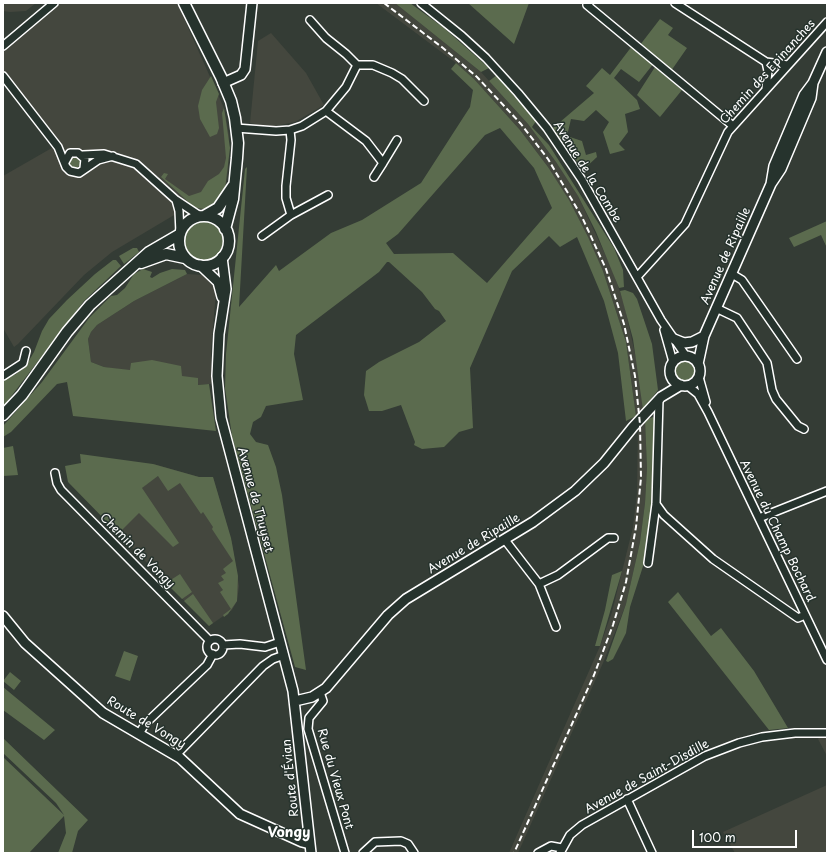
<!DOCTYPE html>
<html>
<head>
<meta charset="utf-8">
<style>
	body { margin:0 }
	#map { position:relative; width:830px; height:856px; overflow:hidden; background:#343c35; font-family:"Playpen Sans",sans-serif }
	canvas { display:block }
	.frame { position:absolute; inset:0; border:4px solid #fff; pointer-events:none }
	.scale { position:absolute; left:692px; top:830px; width:105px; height:18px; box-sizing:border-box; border:2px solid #fff; border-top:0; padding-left:5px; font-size:12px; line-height:14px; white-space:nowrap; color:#fff; -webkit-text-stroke:3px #26332d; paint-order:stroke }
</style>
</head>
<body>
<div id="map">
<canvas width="830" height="856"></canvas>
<div class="frame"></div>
<div class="scale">100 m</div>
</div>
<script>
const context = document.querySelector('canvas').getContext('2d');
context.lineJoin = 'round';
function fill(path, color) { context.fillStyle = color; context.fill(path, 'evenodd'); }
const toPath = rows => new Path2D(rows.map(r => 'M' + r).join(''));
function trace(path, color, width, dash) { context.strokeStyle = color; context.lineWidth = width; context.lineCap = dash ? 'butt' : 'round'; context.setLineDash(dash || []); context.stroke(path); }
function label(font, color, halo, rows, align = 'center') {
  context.font = font + ' "Playpen Sans",sans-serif'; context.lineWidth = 3; context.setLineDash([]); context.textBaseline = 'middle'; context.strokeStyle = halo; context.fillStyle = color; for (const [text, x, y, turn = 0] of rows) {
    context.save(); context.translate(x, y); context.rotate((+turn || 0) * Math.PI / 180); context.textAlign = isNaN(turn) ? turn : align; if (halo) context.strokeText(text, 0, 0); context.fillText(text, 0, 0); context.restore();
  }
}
fill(toPath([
	[3,3,36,3,26,11,10,12,3,11],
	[54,3,177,3,224,108,229,135,228,171,225,189,205,209,195,208,191,205,112,252,84,275,18,344,14,347,3,328,3,176,57,145,3,76,3,46],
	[376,3,395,3,481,72,528,124,556,162,578,196,612,269,624,303,640,377,643,410,636,416,626,342,603,271,548,167,520,130,474,79,456,63],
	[271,33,306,73,324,105,295,122,270,127,250,123,258,41],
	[187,274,203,275,213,284,216,292,211,349,211,384,198,385,130,371,104,367,91,362,88,339,91,332,97,325,134,301],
	[645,420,647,468,645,503,640,542,626,604,603,663,518,853,509,853,600,646,612,612,633,527,637,493,638,426],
	[153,464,199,477,213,477,232,543,239,586,237,601,232,610,209,626,107,522,144,486,158,476],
	[827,727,827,756,818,739],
	[827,785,827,853,735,853,723,832]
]), '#44473e');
fill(toPath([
	[395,3,410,3,444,28,489,68,481,72],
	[468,3,529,3,514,44],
	[660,19,673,28,668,35,687,48,671,71,640,45],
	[632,46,654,63,639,82,621,69,614,78,637,100,640,109,625,114,628,132,619,144,625,150,610,154,603,132,609,122,596,110,584,121,571,119,567,136,582,141,586,155,596,152,597,157,583,170,553,128,594,93,586,86,602,68,610,75],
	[456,63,474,79,520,130,548,167,569,200,588,237,603,271,626,342,636,416,626,421,618,353,604,301,577,237,560,247,549,236,512,271,470,368,473,428,459,432,444,447,422,449,414,445,415,442,401,405,382,411,369,411,364,395,366,371,379,362,419,342,446,321,439,311,435,309,422,292,389,262,387,262,379,272,296,335,294,354,303,400,266,406,261,417,253,422,250,434,256,442,268,445,276,467,282,495,306,670,295,667,232,436,225,388,226,354,245,169,247,167,239,307,276,265,279,271,331,233,362,220,421,183,470,107,473,90,451,69],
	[500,128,534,168,552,208,487,283,453,253,394,254,386,243,398,234,485,135],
	[655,67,682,90,660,117,637,95],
	[497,75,536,121,532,127,549,145,614,248,623,270,624,287,619,288,596,232,578,196,556,162,528,124,489,81],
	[211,76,219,94,216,102,219,128,217,134,210,137,200,119,198,106,202,90],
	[224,108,230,148,225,189,213,205,205,209,195,208,161,177,164,173,168,174,165,179,189,196,201,192,208,181,219,174,224,167,226,158,222,113],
	'69 162a6 6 0 1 1 12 0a6 6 0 1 1-12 0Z',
	'183 241a21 21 0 1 1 42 0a21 21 0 1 1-42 0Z',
	[827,221,827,248,821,235,794,247,789,238],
	[133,248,137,248,139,252,124,264,119,256],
	[113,260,116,260,121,266,84,301,3,407,3,380,16,374,27,364,34,352,42,331,49,319,67,300,95,274],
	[143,269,152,272,150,277,152,278,160,273,172,269,185,270,187,274,134,301,97,325,91,332,88,339,91,362,104,367,130,370,131,363,152,360,181,366,182,376,198,378,198,385,209,384,216,431,73,416,67,382,57,384,11,432,3,437,3,426,42,382,89,318,111,296,117,295,125,288,134,274],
	[625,290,633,293,637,299,652,344,658,390,643,410,633,339,620,291],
	'675 371a11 11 0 1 1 22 0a11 11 0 1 1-22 0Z',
	[653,417,656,419,656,451,652,504,645,560,630,607,626,633,613,659,608,662,606,661,626,604,640,542,645,503,647,468,645,420],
	[13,446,18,475,3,476,3,448],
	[80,454,153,464,199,477,213,477,231,538,238,576,237,601,228,614,224,617,223,615,231,609,220,592,223,590,218,583,224,580,221,576,226,573,223,569,233,561,212,529,213,527,203,512,201,514,180,483,168,491,158,476,142,488,179,543,173,547,139,513,122,530,114,523,111,526,68,482,65,466,81,463],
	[622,571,600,646,595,646,605,610,612,575],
	[180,574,192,592,182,599,166,583],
	[678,592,711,636,721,628,754,671,788,728,769,730,668,602],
	[193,594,213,623,209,626,184,601],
	[124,651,138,656,130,681,115,676],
	[10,672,21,681,14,690,3,681],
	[3,687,55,730,44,740,3,710],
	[3,738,88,820,78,831,72,853,58,853,66,833,64,816,29,853,3,853,3,757,64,815,56,803,3,753]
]), '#5b6b4e');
const minor = toPath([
	[421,3,462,36,486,58,518,93,547,128,582,180,661,320,686,356],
	[589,3,587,5,733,126],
	[675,3,766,62,788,65],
	[310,20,326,38,346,54,357,65,373,65,392,73,402,79,424,101],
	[3,46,54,3],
	[766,62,768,71,766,89],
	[3,76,58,147,66,167,70,171,79,173,98,160,113,156],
	[326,111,366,141,383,163,397,140],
	[236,128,276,131,290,130,302,126,326,111,346,87,357,65],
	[290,130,291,140,286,186,286,198,291,215,328,195],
	[83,155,104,154,136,164,176,200,200,216],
	[65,162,70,153,78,153,85,159,84,168],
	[374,177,383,163],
	[176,200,179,211,180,233],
	[262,236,291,215],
	[732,274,742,280,797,359],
	[637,277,685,224,728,132,827,22],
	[716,308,737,318,767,363,772,390,776,399,798,426,804,429],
	[664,330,673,362],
	[3,376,23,363,26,351],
	[699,377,706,402],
	[688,386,698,394,708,412,827,660],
	[55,473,57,483,61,490,210,641],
	[656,504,664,515,713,559,798,618,805,615],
	[759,518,827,491],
	[505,540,539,584,556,627],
	[648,563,656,504,659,399],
	[539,584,558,575,608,538,614,538],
	'207 647a8 8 0 1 1 16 0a8 8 0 1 1-16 0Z',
	[223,645,240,644,265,647,280,642],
	[320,692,323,701,309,718,308,729,345,853],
	[139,734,145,724,207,665,213,654],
	[176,755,263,666,273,659,284,655],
	[627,799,652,853],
	[363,853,375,842,401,841,408,844,414,853],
	[538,853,551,846,562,848],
	[560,853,570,835,582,825,705,756,739,743,762,737,795,733,827,733]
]);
const tertiary = toPath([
	[223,83,241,75,245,69,252,3],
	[771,184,774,166,804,95,813,83,827,52],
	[222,257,226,289,219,334,217,376,221,418,293,691,311,853],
	[200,265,218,282,222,297],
	[674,339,684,343,692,342,704,336],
	'670 371a15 15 0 1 1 30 0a15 15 0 1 1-30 0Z',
	[698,364,704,336,771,184,781,169,811,98,813,83],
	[3,616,25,643,103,713,180,758,240,814,302,842,310,844],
	[295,701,312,697,326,688,388,615,406,599,533,522,575,491,604,463,633,427,661,397,681,385]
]);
const secondary = toPath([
	[184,3,221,77,231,101,235,118,238,143,237,158,233,199,225,229],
	[204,216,218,208,233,186],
	'179 241a25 25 0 1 1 50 0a25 25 0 1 1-50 0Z',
	[141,263,166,254,185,258],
	[3,415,22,395,67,332,90,305,149,252,180,234]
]);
trace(minor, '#fff', 10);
trace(tertiary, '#fff', 12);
trace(secondary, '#fff', 13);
trace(minor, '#26332d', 7);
trace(tertiary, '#26332d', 9);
trace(secondary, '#26332d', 10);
trace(toPath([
	[384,3,443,48,477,77,521,124,548,159,582,217,606,269,624,324,635,376,640,424,641,478,636,527,626,582,613,625,594,675,514,853]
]), '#fff', 2, [6, 3]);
label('12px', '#fff', '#26332d', [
	["Chemin des Epinanches",768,72,-48],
	["Avenue de la Combe",587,172,58],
	["Avenue de Ripaille",726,256,-66],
	["Avenue de Thuyset",255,500,75],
	["Avenue du Champ Bochard",777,531,64],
	["Avenue de Ripaille",474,544,-31],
	["Chemin de Vongy",137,551,45],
	["Route de Vongy",146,723,31],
	["Avenue de Saint-Disdille",647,777,-29],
	["Route d'Évian",291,778,-96],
	["Rue du Vieux Pont",335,779,74]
]);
label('bold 14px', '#fff', '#26332d', [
	["Vongy",289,833]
]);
</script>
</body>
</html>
